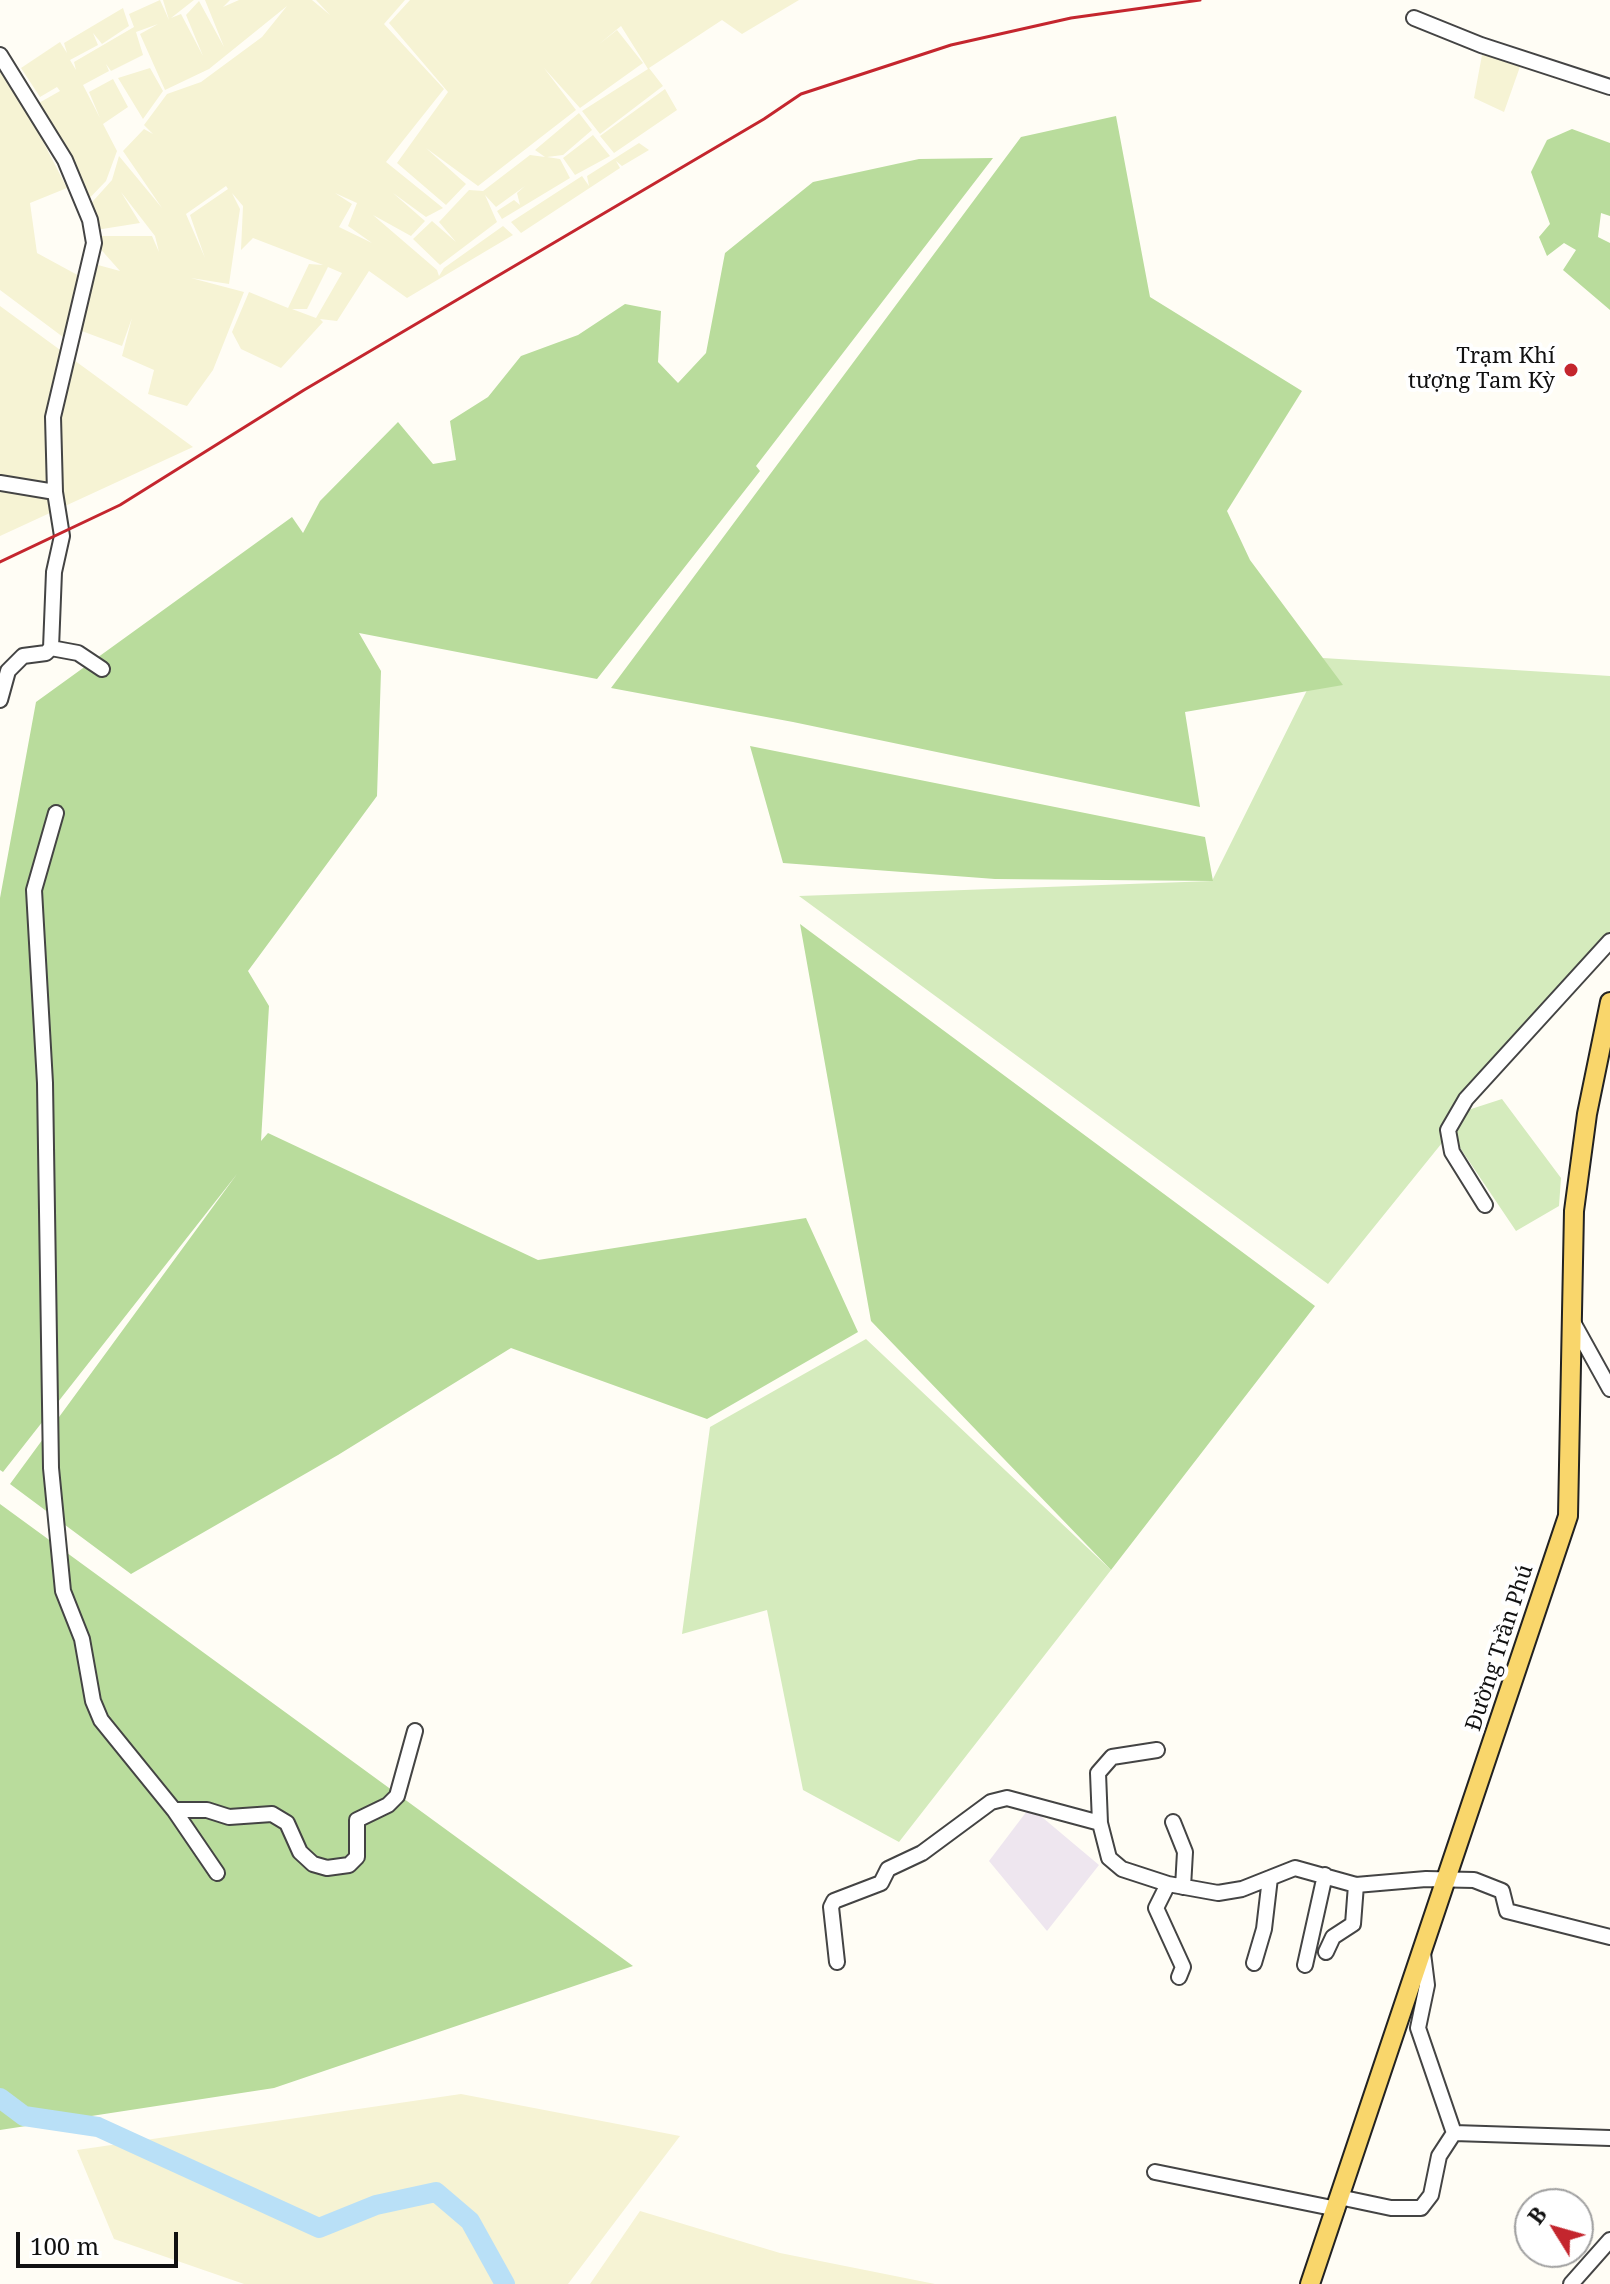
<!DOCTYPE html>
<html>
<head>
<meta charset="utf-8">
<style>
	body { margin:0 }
	#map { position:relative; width:1610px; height:2284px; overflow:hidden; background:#fffdf5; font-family:"Noto Serif",serif }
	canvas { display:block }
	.north { position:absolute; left:1514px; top:2188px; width:80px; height:80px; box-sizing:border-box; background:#fff; border:2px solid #a0a0a0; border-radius:50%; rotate:307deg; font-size:22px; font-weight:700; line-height:32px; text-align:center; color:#111 }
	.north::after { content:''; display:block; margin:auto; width:28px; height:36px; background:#c4262e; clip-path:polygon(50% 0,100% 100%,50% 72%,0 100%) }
	.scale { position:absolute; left:16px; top:2232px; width:162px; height:36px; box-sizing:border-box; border:4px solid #111; border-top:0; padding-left:10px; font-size:24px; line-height:28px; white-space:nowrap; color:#111; -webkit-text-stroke:6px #fff; paint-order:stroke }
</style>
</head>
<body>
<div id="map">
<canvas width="1610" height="2284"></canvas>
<div class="north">B</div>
<div class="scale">100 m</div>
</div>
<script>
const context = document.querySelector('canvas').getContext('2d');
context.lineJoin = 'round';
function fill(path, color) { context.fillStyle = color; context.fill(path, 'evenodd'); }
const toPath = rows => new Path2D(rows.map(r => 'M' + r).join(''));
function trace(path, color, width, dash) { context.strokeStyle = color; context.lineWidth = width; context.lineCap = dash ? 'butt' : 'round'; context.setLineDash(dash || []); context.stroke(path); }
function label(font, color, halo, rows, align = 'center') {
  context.font = font + ' "Noto Serif",serif'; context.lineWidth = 8; context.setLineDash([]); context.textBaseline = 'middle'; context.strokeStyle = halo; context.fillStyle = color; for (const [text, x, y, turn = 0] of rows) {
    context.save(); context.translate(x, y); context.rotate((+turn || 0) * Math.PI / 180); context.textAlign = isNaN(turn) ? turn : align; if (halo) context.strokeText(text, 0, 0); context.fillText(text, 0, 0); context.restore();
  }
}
fill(toPath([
	[1030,1807,1099,1865,1047,1931,989,1861]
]), '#eee6ef');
fill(toPath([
	[160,0,169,20,163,0,194,0,171,18,181,14,203,56,186,15,199,1,224,47,205,0,230,0,223,7,239,0,312,0,330,15,316,0,405,0,384,24,444,89,386,162,443,208,426,217,393,193,425,221,411,236,373,215,437,270,439,276,444,268,503,226,513,235,407,298,369,271,337,321,320,319,323,322,281,368,241,349,232,332,249,292,288,308,309,264,323,265,253,238,241,250,243,206,232,193,240,209,229,284,191,278,244,292,213,370,187,406,148,394,154,370,122,356,132,318,122,346,79,330,98,265,120,271,89,236,152,236,159,252,155,236,121,192,140,223,96,230,85,210,112,180,119,156,162,208,123,151,144,129,153,134,144,125,167,94,201,82,262,37,287,6,209,69,165,90,140,34,158,24,136,32,143,55,111,71,106,64,109,71,83,85,100,118,89,92,113,79,128,107,103,124,117,151,106,181,82,206,37,104,60,91,57,87,40,97,21,68,60,42,67,53,64,43,123,8,129,26,102,44,93,33,98,45,70,60,76,70,74,62,134,27,129,14],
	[226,186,228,189,190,215,205,258,186,214],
	[335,193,357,203,348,226,372,243,339,227,352,204],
	[328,267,342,273,316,318,292,309,307,309],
	[410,0,799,0,742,34,722,20,649,68,663,86,600,134,582,111,648,69,621,26,598,45,617,30,643,63,580,108,544,68,576,110,478,186,426,148,466,184,446,205,397,163,448,92,389,23],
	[1482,55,1522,61,1504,112,1474,98],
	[4,66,67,188,30,203,37,253,83,278,67,340,0,290,0,70],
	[150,68,163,91,143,119,118,78],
	[665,89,677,110,614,153,600,136],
	[579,113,592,130,563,155,547,157,560,159,570,178,502,219,497,211,514,200,520,205,517,193,525,186,496,207,485,195,497,222,440,265,413,239,432,221,456,242,439,222,469,190,483,191,530,155,545,157,535,150],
	[593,135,610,156,575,175,563,158],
	[639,143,649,150,622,166,616,161,620,168,521,233,511,222,582,176,589,186,587,176],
	[0,306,193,447,0,536],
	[461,2094,680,2136,568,2284,244,2284,114,2239,77,2150],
	[640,2211,780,2253,935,2284,590,2284]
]), '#f6f3d4');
fill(toPath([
	[1323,658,1610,676,1610,934,1468,1110,1502,1099,1561,1178,1559,1206,1516,1231,1450,1133,1328,1284,799,896,1212,881],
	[866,1339,1111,1570,899,1842,803,1790,767,1610,682,1634,710,1427]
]), '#d5ebbd');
fill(toPath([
	[1116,116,1150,297,1302,391,1227,511,1250,560,1343,685,1185,712,1200,807,793,722,611,688,1021,137],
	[1572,129,1610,143,1610,216,1601,213,1598,237,1610,243,1610,310,1563,270,1576,250,1564,243,1547,256,1539,237,1550,224,1531,172,1547,140],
	[993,158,756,466,760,471,597,679,359,633,381,671,377,796,248,971,269,1006,261,1141,268,1133,538,1260,806,1218,858,1332,707,1419,511,1348,338,1455,131,1574,10,1484,237,1174,3,1472,0,1470,0,898,36,702,292,517,303,533,320,501,398,422,433,464,456,460,450,421,488,397,521,356,578,335,625,304,661,311,658,362,678,383,706,353,725,253,813,182,919,159],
	[750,746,1205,837,1213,881,995,879,783,863],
	[800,924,1315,1306,1111,1570,871,1321],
	[0,1504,633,1966,274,2088,0,2130]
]), '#b9dc9c');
trace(toPath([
	[0,2098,24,2116,98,2127,319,2228,376,2205,436,2192,470,2221,505,2284]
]), '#b9e0f7', 20);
const minor = toPath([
	[1414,18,1481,45,1610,87],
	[0,55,65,160,90,220,94,243,53,417,55,492,62,536,54,572,51,648],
	[0,483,55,492],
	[0,700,8,671,23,656,46,653,51,648,78,653,102,669],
	[56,813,34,890,45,1083,51,1468,63,1591,82,1639,93,1701,101,1720,174,1810,217,1873],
	[1485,1205,1452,1152,1448,1130,1466,1099,1610,941],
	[1574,1324,1610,1389],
	[1157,1750,1112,1757,1098,1773,1100,1823,1109,1858,1122,1869,1168,1884,1218,1893,1242,1889,1295,1868,1356,1885,1426,1879,1474,1880,1502,1891,1507,1911,1610,1937],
	[174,1810,207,1810,229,1817,272,1814,287,1823,300,1852,313,1864,327,1868,349,1865,357,1857,357,1820,388,1805,397,1796,415,1731],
	[1173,1822,1185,1852,1183,1887],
	[1168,1884,1156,1908,1183,1967,1179,1977],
	[1326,1952,1333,1937,1353,1924,1356,1885],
	[1423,1953,1427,1985,1418,2028,1454,2133],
	[837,1962,831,1907,834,1901,881,1883,888,1869,922,1853,991,1802,1007,1798,1100,1823],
	[1254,1963,1264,1929,1270,1878],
	[1305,1965,1325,1875],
	[1454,2133,1610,2138],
	[1155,2172,1337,2209],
	[1339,2197,1391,2208,1421,2208,1431,2195,1439,2156,1454,2133],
	[1571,2284,1610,2240]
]);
const major = toPath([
	[1310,2284,1568,1516,1574,1211,1587,1114,1610,1002]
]);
trace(minor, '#444', 18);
trace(major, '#222', 22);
trace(minor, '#fff', 14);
trace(major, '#f9d66b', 18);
trace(toPath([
	[0,562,120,505,304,390,764,119,801,94,951,45,1071,18,1200,0]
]), '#c4262e', 3);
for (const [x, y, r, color] of [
	[1571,370,8,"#c4262e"]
]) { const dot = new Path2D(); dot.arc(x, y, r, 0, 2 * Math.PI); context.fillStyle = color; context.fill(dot); trace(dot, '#fff', 3); }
label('22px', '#111', '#fff', [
	["Trạm Khí",1555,357],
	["tượng Tam Kỳ",1555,382]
], 'right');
label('22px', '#111', '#fff', [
	["Đường Trần Phú",1500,1648,-72]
]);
</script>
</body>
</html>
